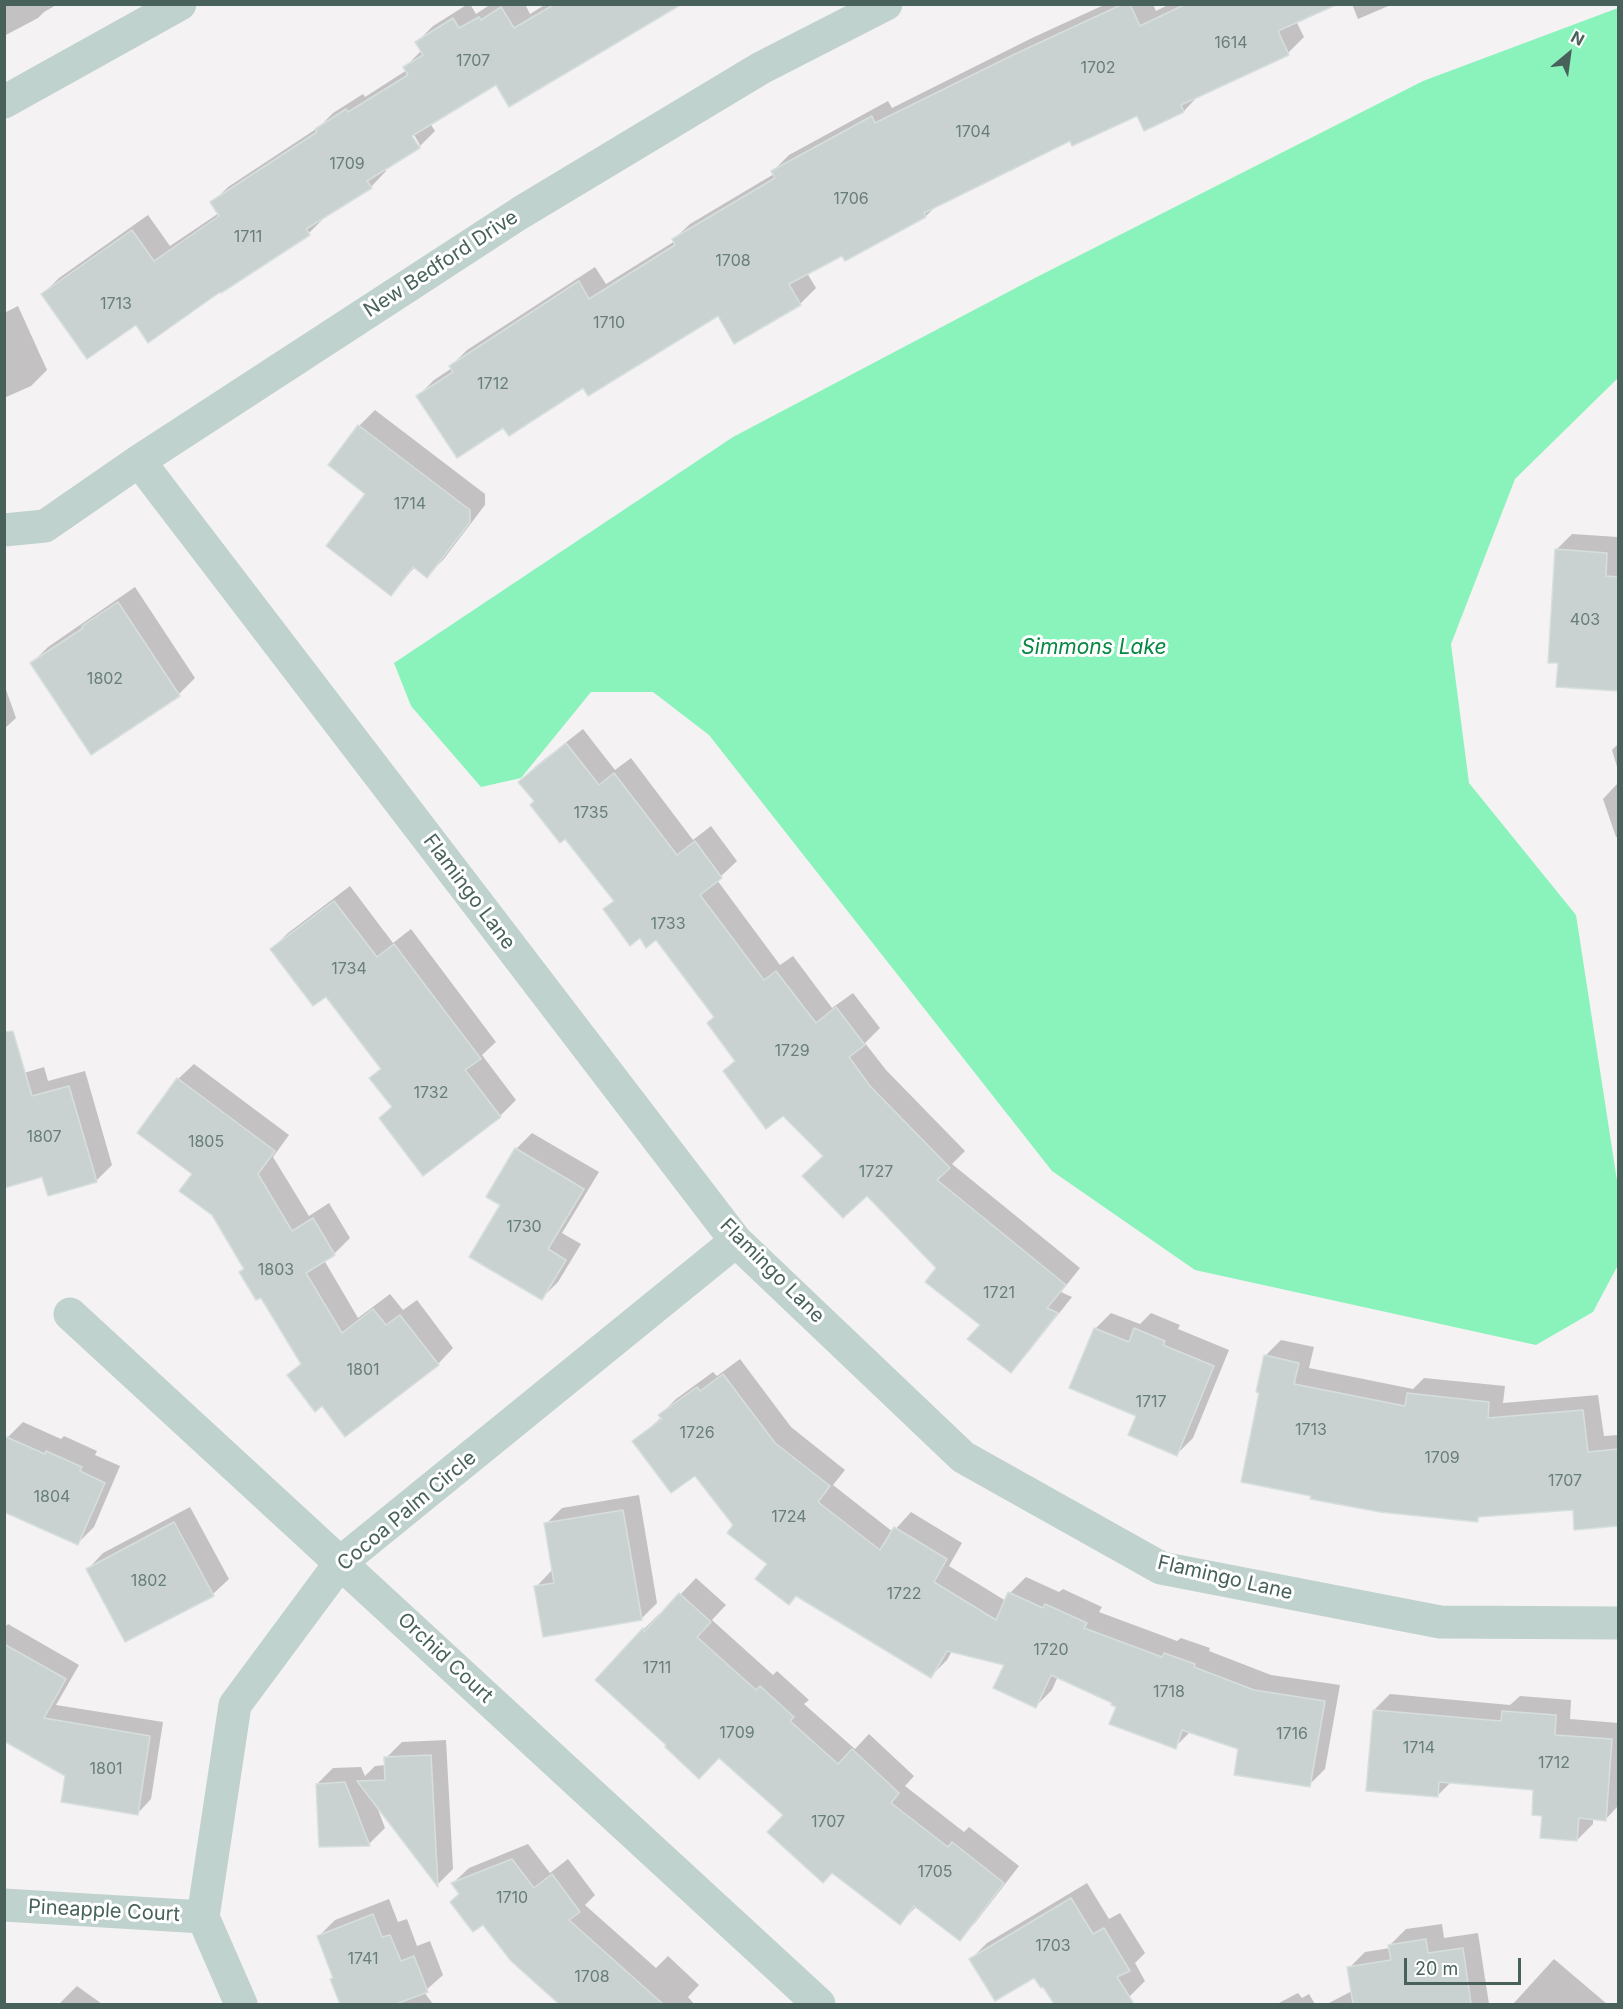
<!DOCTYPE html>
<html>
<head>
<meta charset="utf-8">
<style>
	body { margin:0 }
	#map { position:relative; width:1623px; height:2009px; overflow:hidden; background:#f5f2f4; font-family:Inter,sans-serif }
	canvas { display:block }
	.frame { position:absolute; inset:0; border:6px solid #48625b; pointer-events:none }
	.north { position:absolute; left:1539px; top:24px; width:60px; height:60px; -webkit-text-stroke:4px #fff; paint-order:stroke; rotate:29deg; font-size:16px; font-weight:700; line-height:24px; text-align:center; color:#48625b }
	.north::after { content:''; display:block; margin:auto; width:21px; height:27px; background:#48625b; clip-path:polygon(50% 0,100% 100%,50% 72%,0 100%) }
	.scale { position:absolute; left:1404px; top:1958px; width:117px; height:27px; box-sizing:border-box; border:3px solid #48625b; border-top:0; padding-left:8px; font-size:18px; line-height:21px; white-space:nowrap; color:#48625b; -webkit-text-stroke:4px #fff; paint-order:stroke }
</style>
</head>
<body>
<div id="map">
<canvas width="1623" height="2009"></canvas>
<div class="frame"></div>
<div class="north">N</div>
<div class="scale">20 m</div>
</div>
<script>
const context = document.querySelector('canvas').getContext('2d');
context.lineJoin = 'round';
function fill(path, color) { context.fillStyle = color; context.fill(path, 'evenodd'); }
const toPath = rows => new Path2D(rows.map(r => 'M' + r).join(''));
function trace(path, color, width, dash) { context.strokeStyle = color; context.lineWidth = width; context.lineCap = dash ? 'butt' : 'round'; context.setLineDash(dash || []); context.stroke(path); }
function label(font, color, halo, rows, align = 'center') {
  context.font = font + ' Inter,sans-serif'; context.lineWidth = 6; context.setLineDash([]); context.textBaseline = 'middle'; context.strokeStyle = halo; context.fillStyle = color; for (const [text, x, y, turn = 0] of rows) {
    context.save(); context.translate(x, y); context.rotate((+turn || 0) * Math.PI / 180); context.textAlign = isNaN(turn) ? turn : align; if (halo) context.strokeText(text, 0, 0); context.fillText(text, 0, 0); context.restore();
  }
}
fill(toPath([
	[1618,8,1618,378,1515,479,1451,644,1469,783,1576,915,1618,1187,1618,1265,1593,1312,1536,1345,1195,1270,1052,1171,709,735,653,692,591,692,521,778,481,787,411,706,394,663,733,437,1029,281,1423,81]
]), '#8af3bb');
fill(toPath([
	[4,4,58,4,44,12,38,18,4,36],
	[468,4,470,4,476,14,491,4,525,4,530,14,546,4,676,4,497,83,430,123,435,131,419,147,385,168,386,171,371,187,324,216,325,217,309,233,222,291,136,323,43,294,59,278,148,215,170,246,219,213,212,203,228,187,319,127,333,113,363,94,365,97,407,70,405,67,421,51,417,42,433,26],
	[410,128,420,145,416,145,407,130],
	[1106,4,1153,4,1156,11,1170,4,1334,4,1296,21,1304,37,1288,53,1199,95,1184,111,1145,129,1138,114,1070,139,937,205,926,216,843,254,807,273,816,288,800,304,735,342,718,314,504,426,418,396,434,380,452,368,451,366,467,350,595,267,606,284,675,241,674,239,690,224,774,174,773,171,789,155,888,101,892,108,1032,38],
	[1352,4,1393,4,1358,19],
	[18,306,47,370,31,386,4,398,4,313],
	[375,410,485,494,485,505,443,560,427,576,415,567,391,594,368,494,359,426],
	[1572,534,1618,537,1618,690,1558,686,1559,662,1556,550],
	[135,587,195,678,179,694,92,753,32,663,48,647],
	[4,684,16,718,4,729],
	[583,729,615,770,631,758,693,840,711,826,737,861,717,880,780,965,793,956,832,1008,853,993,880,1028,865,1043,886,1070,965,1151,952,1164,1080,1268,1061,1292,1072,1297,1026,1355,1011,1371,982,1324,938,1268,867,1194,783,1114,725,1071,736,1060,716,1016,657,938,640,936,605,910,615,900,520,782,536,766],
	[1618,744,1618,770,1612,750],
	[1618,783,1618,837,1616,837,1603,799],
	[350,886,393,943,411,929,496,1042,482,1055,516,1100,500,1116,381,1118,392,1106,371,1078,382,1067,326,994,272,949,288,933],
	[194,1064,289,1135,273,1157,309,1216,329,1203,350,1238,334,1254,324,1260,358,1318,390,1294,403,1310,417,1300,453,1348,438,1364,323,1404,289,1375,302,1362,261,1296,241,1272,245,1267,194,1174,178,1079],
	[44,1067,48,1081,85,1071,112,1165,96,1181,4,1079],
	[532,1133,599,1172,562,1233,581,1244,558,1282,542,1298,516,1149],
	[1111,1313,1140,1324,1151,1313,1180,1325,1178,1329,1229,1350,1193,1438,1177,1454,1138,1415,1095,1329],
	[1281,1340,1314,1347,1309,1368,1413,1389,1424,1378,1505,1386,1503,1403,1598,1395,1604,1436,1618,1435,1618,1525,1576,1528,1574,1509,1482,1515,1477,1520,1261,1391,1265,1356],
	[740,1359,791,1427,845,1470,833,1485,893,1532,911,1512,962,1543,949,1566,1006,1601,1010,1593,1026,1577,1059,1592,1063,1589,1102,1607,1099,1612,1177,1641,1181,1638,1210,1648,1209,1651,1271,1675,1340,1685,1325,1769,1309,1785,1240,1748,1191,1731,1175,1747,1114,1702,1058,1676,1052,1690,1036,1706,1006,1664,952,1651,947,1660,931,1676,769,1564,735,1525,695,1473,634,1441,662,1417,660,1415,676,1399,713,1372,717,1376],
	[23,1422,61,1439,64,1436,97,1451,95,1455,120,1466,94,1527,78,1543,7,1438],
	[639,1495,657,1603,641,1619,536,1587,552,1570,546,1524,562,1508],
	[190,1507,229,1579,213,1594,88,1569,103,1553],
	[696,1578,726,1605,712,1620,773,1675,777,1671,809,1700,804,1704,855,1749,869,1734,914,1776,905,1786,964,1832,969,1827,1019,1866,975,1923,959,1939,917,1906,900,1923,832,1871,785,1815,720,1756,668,1745,597,1680,644,1629,659,1614,659,1617],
	[8,1624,79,1665,56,1705,163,1722,151,1799,138,1813,66,1776,4,1740,4,1628],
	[1390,1694,1510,1705,1520,1696,1571,1700,1570,1719,1618,1723,1618,1806,1606,1819,1593,1818,1593,1824,1577,1840,1543,1815,1535,1789,1451,1782,1438,1795,1374,1710],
	[446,1740,453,1869,438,1884,376,1804,385,1828,369,1844,321,1846,317,1784,333,1768,361,1767,365,1776,375,1766,386,1765,386,1758,402,1742],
	[528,1844,550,1873,568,1859,595,1895,585,1905,656,1968,668,1956,699,1985,688,1997,694,2004,561,2004,512,1960,453,1883,469,1868],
	[1087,1883,1109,1919,1120,1913,1145,1953,1135,1963,1145,1981,1129,1997,1116,2004,1055,2004,1044,1985,1035,1976,971,1959,987,1943],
	[389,1899,398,1922,407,1919,417,1946,430,1941,443,1975,424,1992,433,2004,341,2004,331,1979,334,1977,319,1936,335,1920],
	[1442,1924,1444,1938,1478,1933,1489,2004,1327,2004,1352,1991,1349,1968,1365,1952,1390,1948,1390,1945,1406,1929],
	[1554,1959,1607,2004,1513,2004],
	[77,1986,102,2004,59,2004],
	[1298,1993,1302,1998,1309,1994,1315,2004,1277,2004]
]), '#0003');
const building = toPath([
	[555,4,682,4,509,107,496,85,412,136,420,148,367,181,372,188,306,229,310,235,221,293,220,292,148,343,136,325,87,359,41,294,132,230,154,261,219,216,210,202,317,132,315,129,346,109,348,112,408,75,403,67,423,55,415,42,453,18,459,28,479,17,481,20,501,7,514,28,555,4],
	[1123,4,1130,4,1140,26,1186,4,1338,4,1278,31,1289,55,1181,105,1184,112,1144,131,1137,116,1072,146,1070,141,924,213,926,217,845,261,842,256,789,284,801,305,734,344,718,316,588,396,583,388,509,436,503,428,457,458,416,396,453,372,449,366,579,281,589,299,675,245,672,239,775,178,771,171,872,116,875,123,1015,54,1123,4],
	[358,425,470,510,470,522,427,578,413,567,391,596,326,546,365,494,328,465,358,425],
	[1555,549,1607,553,1606,576,1618,577,1618,691,1556,687,1558,663,1548,663,1555,549],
	[118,602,180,696,91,755,30,663,83,628,82,626,118,602],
	[566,743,599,785,614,773,677,855,695,841,722,878,700,895,764,980,776,971,816,1023,836,1007,865,1045,849,1057,870,1086,950,1168,937,1180,1066,1285,1047,1308,1058,1313,1011,1373,967,1339,980,1325,925,1282,936,1268,867,1196,843,1218,802,1176,823,1156,783,1116,766,1129,723,1071,735,1061,707,1023,714,1017,656,940,646,948,640,938,630,946,603,909,614,901,565,839,560,843,530,805,534,801,518,782,566,743],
	[334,901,377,957,394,944,481,1059,465,1070,501,1117,423,1176,379,1118,392,1107,369,1078,381,1069,326,997,313,1006,270,949,334,901],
	[13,1031,32,1096,69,1086,97,1182,48,1196,42,1177,4,1188,4,1032,13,1031],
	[177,1078,275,1151,258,1174,292,1231,313,1218,335,1255,306,1273,342,1333,373,1309,386,1325,400,1315,439,1365,345,1437,322,1406,315,1412,287,1375,301,1364,261,1298,256,1300,239,1272,244,1269,212,1215,179,1191,192,1174,137,1133,177,1078],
	[515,1148,584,1189,548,1249,566,1260,542,1300,469,1257,500,1205,486,1197,515,1148],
	[1094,1328,1129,1342,1134,1328,1165,1341,1163,1345,1214,1366,1177,1456,1128,1435,1136,1416,1069,1388,1094,1328],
	[1264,1355,1299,1363,1294,1384,1405,1406,1407,1393,1489,1402,1488,1418,1583,1410,1588,1452,1618,1449,1618,1526,1574,1530,1573,1510,1478,1517,1478,1522,1380,1512,1310,1499,1311,1496,1241,1482,1259,1393,1256,1392,1264,1355],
	[723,1374,775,1443,830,1486,818,1502,880,1550,894,1527,947,1559,934,1582,996,1620,1008,1592,1043,1608,1045,1604,1087,1623,1084,1628,1162,1657,1164,1653,1195,1664,1194,1667,1254,1690,1325,1701,1310,1787,1234,1775,1238,1749,1182,1730,1176,1749,1109,1724,1116,1707,1111,1705,1112,1703,1051,1675,1036,1708,993,1688,1004,1665,947,1651,931,1678,796,1596,789,1605,755,1579,767,1564,727,1533,733,1525,695,1476,671,1493,632,1441,662,1419,658,1415,697,1387,700,1391,723,1374],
	[4,1436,45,1454,46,1451,82,1467,80,1471,105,1483,78,1545,4,1512,4,1436],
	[623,1510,642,1620,543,1637,534,1586,554,1583,544,1523,623,1510],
	[174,1522,214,1596,125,1642,86,1569,174,1522],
	[679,1593,711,1622,697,1637,756,1690,760,1686,794,1717,790,1721,838,1764,852,1749,899,1793,891,1803,948,1847,952,1842,1004,1883,960,1941,914,1906,900,1925,832,1873,823,1883,767,1832,783,1815,719,1758,699,1779,665,1747,666,1745,595,1680,643,1628,644,1632,679,1593],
	[4,1644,66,1679,44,1718,150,1736,138,1815,61,1802,65,1776,4,1741,4,1644],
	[1373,1710,1501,1721,1502,1711,1556,1715,1555,1735,1612,1739,1606,1821,1579,1818,1577,1841,1540,1838,1542,1816,1532,1815,1533,1790,1439,1782,1438,1797,1366,1791,1373,1710],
	[431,1755,438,1887,357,1781,385,1780,384,1757,431,1755],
	[345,1782,370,1846,319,1847,316,1784,345,1782],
	[512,1859,534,1888,552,1874,580,1912,569,1920,663,2004,559,2004,511,1961,483,1925,473,1932,450,1902,459,1894,451,1883,512,1859],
	[1071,1898,1093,1934,1104,1928,1130,1971,1117,1977,1134,2004,1054,2004,1043,1987,1041,1988,1034,1978,995,2001,969,1959,1071,1898],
	[373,1914,382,1937,390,1935,401,1961,414,1956,428,1992,396,2004,340,2004,330,1979,333,1978,317,1936,373,1914],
	[1426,1939,1428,1953,1463,1948,1471,2004,1353,2004,1347,1967,1391,1960,1388,1945,1426,1939]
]);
fill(building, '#c9d2d1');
trace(building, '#d6dede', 1.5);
trace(toPath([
	[4,102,180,4],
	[139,461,736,1241,963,1457,1161,1568,1440,1622,1618,1623],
	[4,530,45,526,139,461,520,213,761,68,886,4],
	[70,1314,819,2004],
	[4,1905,203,1917],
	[241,2004,203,1917,235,1705,341,1562,736,1241]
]), '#bfd2cd', 33);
label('16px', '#687e78', null, [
	["1614",1231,43],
	["1707",473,61],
	["1702",1098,68],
	["1704",973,132],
	["1709",347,164],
	["1706",851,199],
	["1711",248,237],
	["1708",733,261],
	["1713",116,304],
	["1710",609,323],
	["1712",493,384],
	["1714",410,504],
	["403",1585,620],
	["1802",105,679],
	["1735",591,813],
	["1733",668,924],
	["1734",349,969],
	["1729",792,1051],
	["1732",431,1093],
	["1807",44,1137],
	["1805",206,1142],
	["1727",876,1172],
	["1730",524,1227],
	["1803",276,1270],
	["1721",999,1293],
	["1801",363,1370],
	["1717",1151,1402],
	["1713",1311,1430],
	["1726",697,1433],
	["1709",1442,1458],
	["1707",1565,1481],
	["1804",52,1497],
	["1724",789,1517],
	["1802",149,1581],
	["1722",904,1594],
	["1720",1051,1650],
	["1711",657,1668],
	["1718",1169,1692],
	["1709",737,1733],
	["1716",1292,1734],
	["1714",1419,1748],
	["1712",1554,1763],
	["1801",106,1769],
	["1707",828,1822],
	["1705",935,1872],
	["1710",512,1898],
	["1703",1053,1946],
	["1741",363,1959],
	["1708",592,1977]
]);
label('20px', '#48625b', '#fff', [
	["New Bedford Drive",441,264,-33],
	["Flamingo Lane",469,892,53],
	["Flamingo Lane",772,1271,45],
	["Cocoa Palm Circle",407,1511,-40],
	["Flamingo Lane",1225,1578,13],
	["Orchid Court",445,1658,43],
	["Pineapple Court",104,1911,3]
]);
label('italic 21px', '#068843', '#fff', [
	["Simmons Lake",1094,648]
]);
</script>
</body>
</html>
